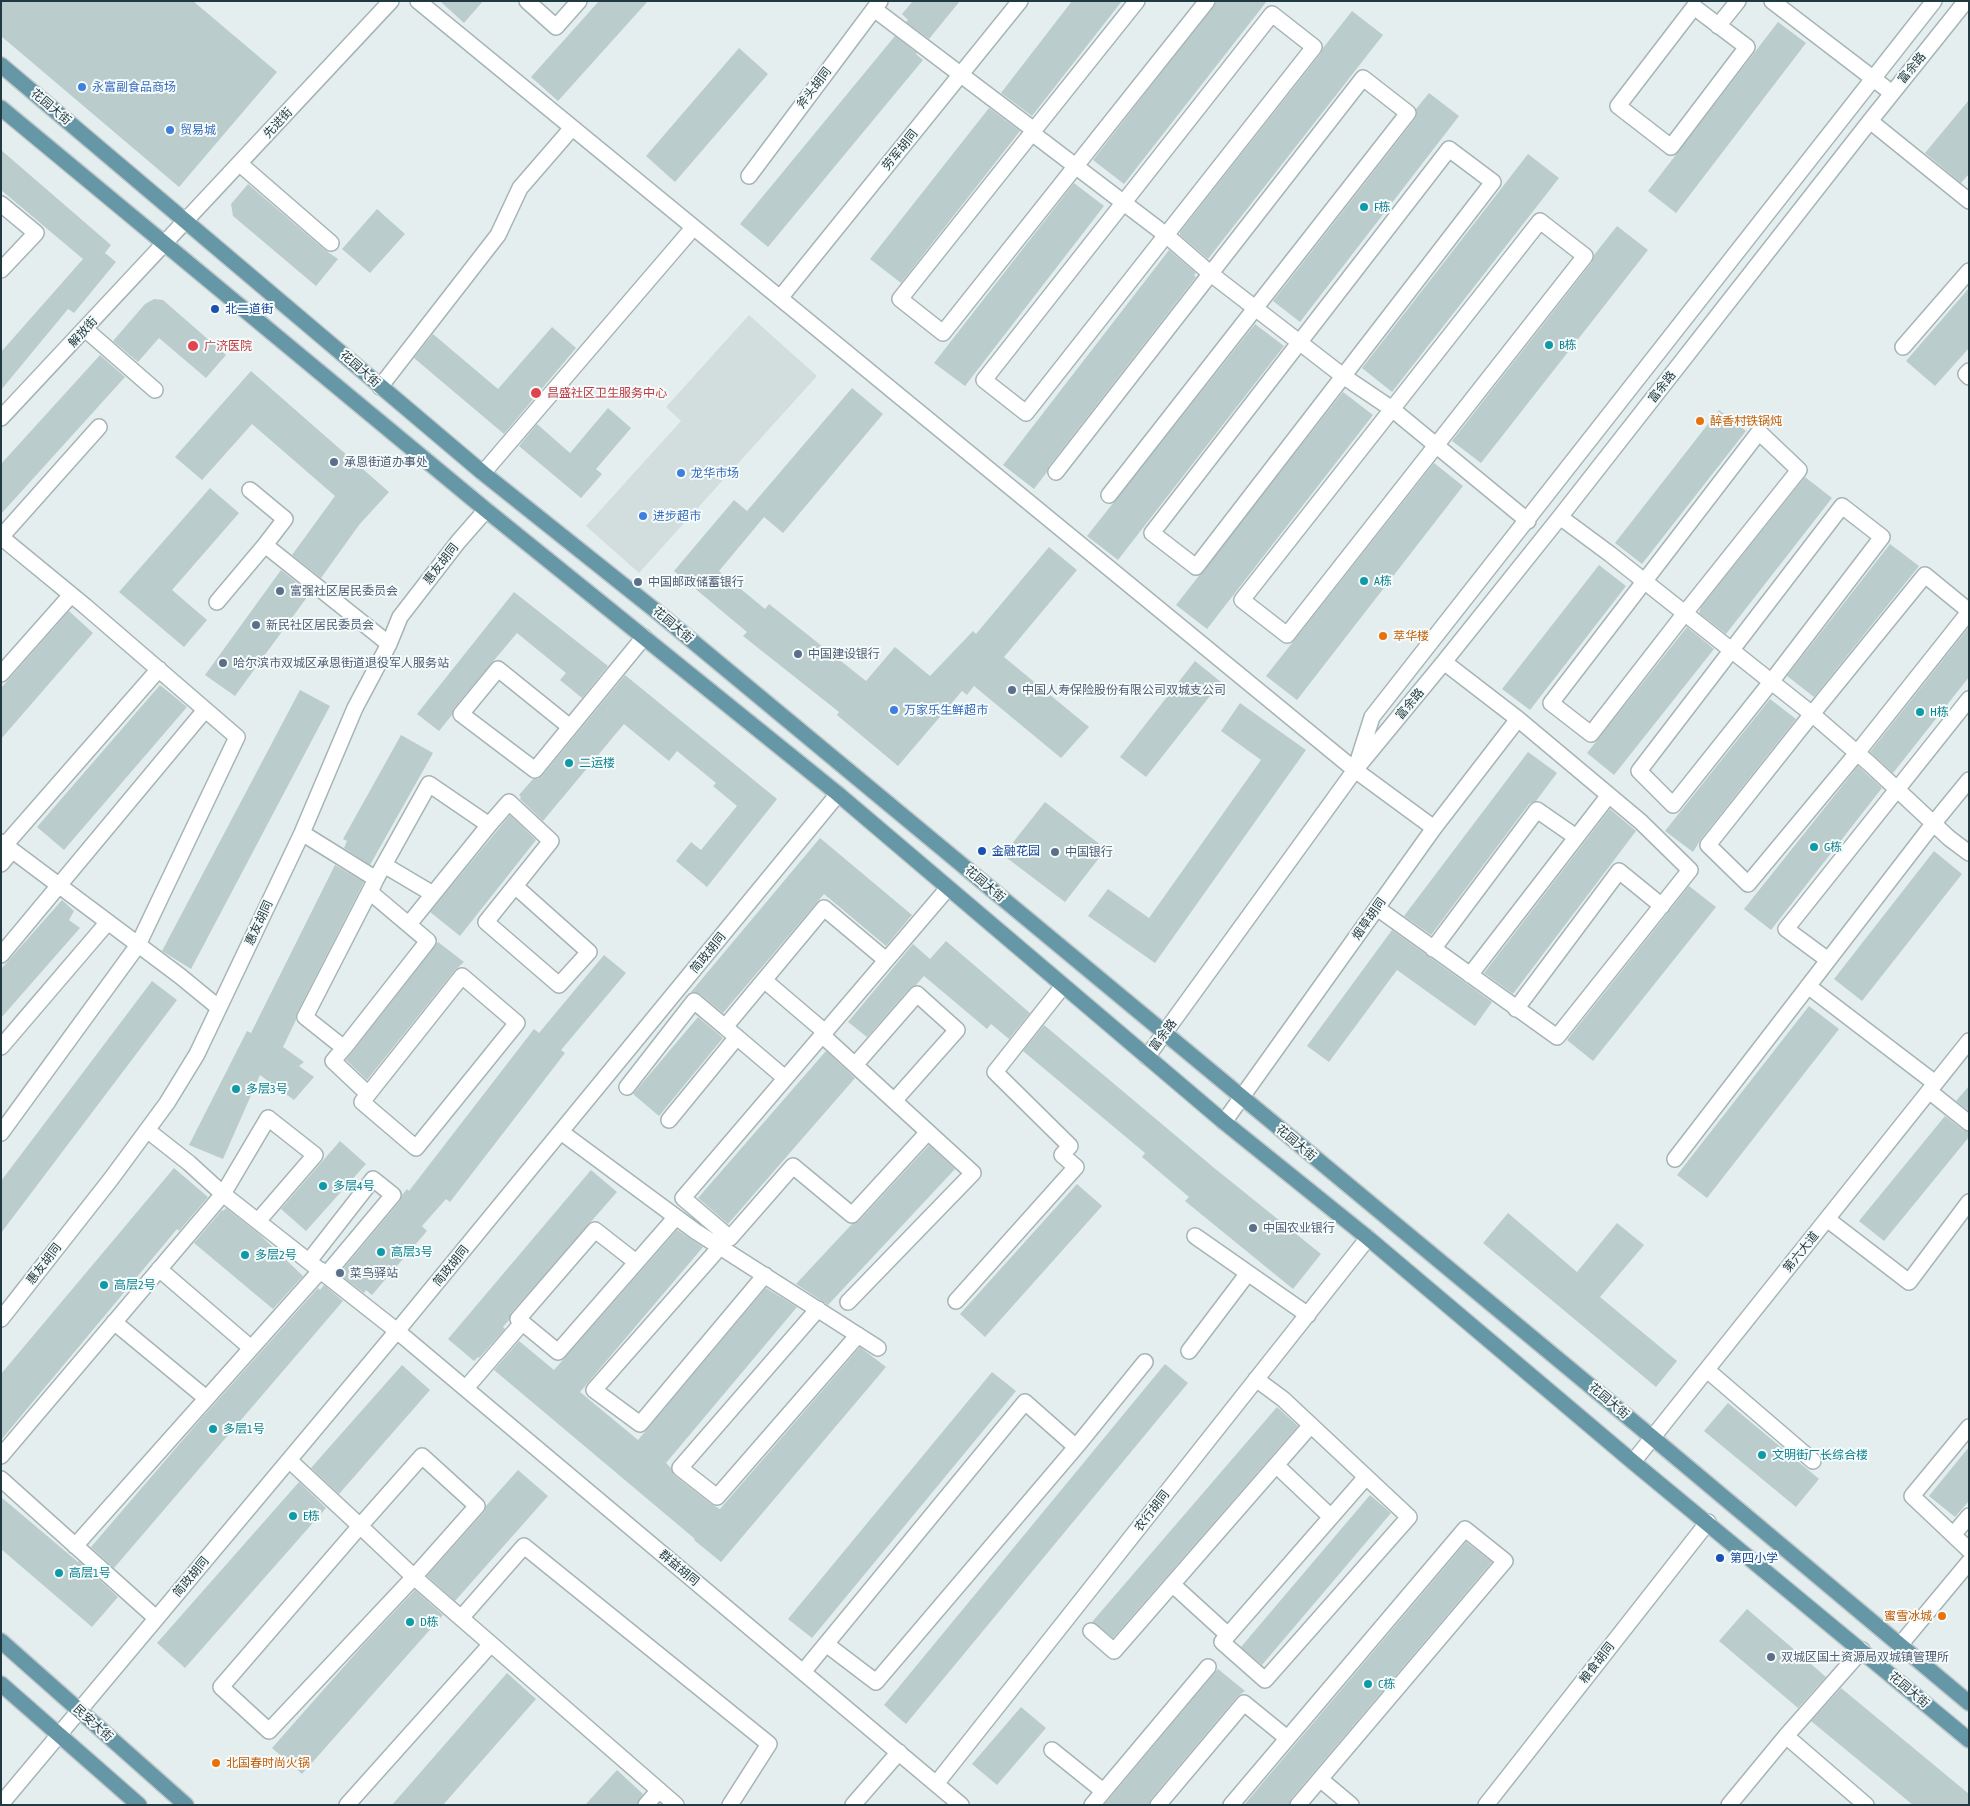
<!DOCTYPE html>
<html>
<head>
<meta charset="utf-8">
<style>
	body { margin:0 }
	#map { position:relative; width:1970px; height:1806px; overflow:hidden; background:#e4eeee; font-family:"Asap Condensed",sans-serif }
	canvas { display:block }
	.frame { position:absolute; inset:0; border:2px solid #213a41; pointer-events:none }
</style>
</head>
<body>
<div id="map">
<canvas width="1970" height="1806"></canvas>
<div class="frame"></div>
</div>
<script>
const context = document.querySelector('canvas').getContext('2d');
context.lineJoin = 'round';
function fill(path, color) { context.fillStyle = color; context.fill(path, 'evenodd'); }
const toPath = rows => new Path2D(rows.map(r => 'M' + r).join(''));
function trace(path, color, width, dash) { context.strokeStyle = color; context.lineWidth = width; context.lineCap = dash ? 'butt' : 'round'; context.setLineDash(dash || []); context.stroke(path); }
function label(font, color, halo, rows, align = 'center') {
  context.font = font + ' "Asap Condensed","Noto Sans SC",sans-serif'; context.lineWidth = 4; context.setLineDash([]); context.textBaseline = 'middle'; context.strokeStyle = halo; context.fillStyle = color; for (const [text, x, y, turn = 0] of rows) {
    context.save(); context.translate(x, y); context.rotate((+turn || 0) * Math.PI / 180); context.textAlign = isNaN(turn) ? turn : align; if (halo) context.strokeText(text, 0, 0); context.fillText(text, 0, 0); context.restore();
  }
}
fill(toPath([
	[749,315,817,376,639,573,586,526,681,421,666,407]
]), '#d2dede');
fill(toPath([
	[1,1,193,1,277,72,179,187,1,36],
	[440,1,483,1,464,23],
	[599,1,648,1,558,101,531,77],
	[913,1,960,1,929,39,906,22,908,20,902,14],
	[1072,1,1122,1,1032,116,1001,93],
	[1217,1,1267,1,1124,184,1093,160],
	[1352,11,1383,35,1208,259,1180,235,1180,232,1321,53,1323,48],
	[1778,22,1806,43,1676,213,1648,191],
	[895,36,917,53,916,54,923,60,768,247,740,224],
	[739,48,768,74,675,182,646,156],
	[1429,93,1459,116,1300,322,1273,301,1415,119,1417,114,1416,109],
	[1969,100,1969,174,1961,183,1925,153],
	[989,108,1020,131,901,283,870,259],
	[1,150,111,245,105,253,116,262,74,313,68,309,1,390,1,352,83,259,1,190],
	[1528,154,1559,178,1392,392,1362,368],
	[1074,183,1104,206,965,386,934,363],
	[248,184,325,250,338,259,316,286,233,216,231,204],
	[377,209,405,234,370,273,342,249],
	[1617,226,1648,250,1481,463,1452,441,1592,262,1594,255],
	[1169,250,1196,273,1194,275,1196,277,1049,466,1047,472,1034,489,1003,465],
	[1969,288,1969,348,1935,386,1906,361],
	[154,299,163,300,226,355,206,378,159,338,138,362,113,341,145,304],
	[1255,324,1284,346,1118,560,1087,536],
	[552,327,576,348,504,434,414,358,433,334,498,389],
	[100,355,125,377,1,514,1,464],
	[251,371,389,492,359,525,321,578,292,555,335,496,252,424,202,480,175,457],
	[852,388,883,414,783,533,764,517,719,571,765,609,769,604,866,681,895,647,930,676,973,631,976,634,1049,547,1077,570,1004,657,1089,727,1061,758,974,686,967,695,962,691,898,766,837,715,839,712,743,636,747,632,674,571,734,500,747,511],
	[1343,392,1373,415,1207,629,1176,605],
	[608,408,631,428,596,469,602,474,581,498,519,446,537,424,570,453],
	[1719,410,1746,431,1642,564,1615,543],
	[1434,463,1463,486,1297,700,1266,676],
	[1805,477,1832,498,1726,634,1699,613,1701,607],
	[210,488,239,513,172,590,207,620,184,647,119,592],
	[1890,544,1919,566,1814,697,1787,676],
	[1599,565,1626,586,1530,710,1502,689],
	[281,570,310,593,235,696,205,675],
	[514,592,608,666,582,698,560,680,566,673,517,633,454,708,452,715,439,731,417,714],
	[69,611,93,633,1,739,1,688],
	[1687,627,1714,649,1614,775,1587,753],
	[1969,627,1969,677,1893,773,1870,752],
	[1195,661,1221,682,1146,777,1120,757],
	[625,675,777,799,707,887,676,861,691,842,701,850,737,806,713,786,716,783,677,751,669,761,624,724,543,821,520,799,521,797,519,795,533,779,538,779,542,776],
	[160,685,187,707,64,850,37,827],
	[300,690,330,706,191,969,162,951],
	[1770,699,1796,719,1701,839,1693,852,1665,831],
	[1240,703,1306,750,1155,963,1088,916,1108,889,1149,918,1261,760,1221,731],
	[401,735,433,753,370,865,344,848,347,841,343,839],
	[1528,752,1557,773,1536,801,1529,804,1431,935,1404,916],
	[1858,766,1882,788,1771,930,1744,909],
	[1045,802,1106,849,1065,902,1003,855],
	[1610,809,1636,831,1513,994,1484,973],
	[510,815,536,840,460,936,430,912],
	[820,838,912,915,886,946,824,894,723,1013,700,994,691,992],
	[1934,851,1962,874,1862,1001,1834,979],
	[335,865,364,882,297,1013,296,1020,283,1047,304,1062,299,1066,314,1077,294,1100,260,1075,223,1159,189,1145,247,1031,251,1033],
	[1689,886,1716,907,1593,1061,1567,1040],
	[62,900,74,911,69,920,80,928,1,1018,1,969],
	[1392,930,1492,1002,1475,1026,1397,970,1329,1062,1307,1046],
	[946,941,1030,1013,1009,1039,991,1024,987,1029,924,976,916,985,910,988,867,1037,848,1022,913,944,930,959],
	[438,942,464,962,455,970,367,1080,346,1060],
	[604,955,626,973,561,1050,565,1053,450,1202,446,1199,422,1226,427,1231,372,1295,366,1290,364,1293,339,1274,400,1201,402,1195,407,1189,409,1191,534,1029,539,1033],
	[152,981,177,1000,1,1233,1,1181],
	[1809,1006,1839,1029,1707,1198,1677,1175],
	[698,1017,723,1038,659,1116,633,1094],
	[1044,1025,1213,1167,1321,1254,1293,1289,1185,1201,1189,1197,1142,1157,1145,1153,1023,1051],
	[826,1051,855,1078,728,1224,698,1198],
	[1969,1086,1969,1111,1956,1101],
	[1945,1116,1963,1130,1969,1132,1969,1137,1884,1241,1859,1221],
	[340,1141,366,1164,306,1231,281,1209],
	[929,1145,955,1169,828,1305,796,1284,852,1224,859,1221],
	[174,1168,208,1197,179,1231,177,1229,1,1440,1,1374],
	[591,1170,617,1192,511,1313,509,1320,503,1327,505,1329,479,1358,478,1357,474,1361,448,1339],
	[1077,1184,1102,1206,985,1337,960,1314],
	[226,1208,259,1234,303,1276,273,1309,194,1243,222,1210,223,1211],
	[1508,1213,1577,1272,1617,1223,1644,1245,1600,1297,1677,1361,1656,1387,1483,1243],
	[677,1230,703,1247,580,1392,638,1440,766,1288,797,1307,666,1463,671,1468,674,1475,711,1504,720,1509,860,1347,886,1367,721,1562,694,1540,695,1539,494,1370,519,1341,554,1370],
	[324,1285,343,1301,114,1568,91,1547,200,1420,318,1288,320,1290],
	[1165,1364,1188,1383,906,1724,884,1705],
	[402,1365,430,1390,339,1494,311,1468],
	[992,1372,1016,1391,812,1638,788,1619],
	[1728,1403,1819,1479,1796,1507,1704,1431],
	[1277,1407,1298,1426,1113,1638,1092,1622],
	[1969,1447,1969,1501,1955,1517,1929,1496],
	[518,1470,548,1496,455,1601,427,1576,484,1512,486,1506],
	[299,1482,326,1508,185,1668,157,1643],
	[1370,1495,1391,1513,1262,1665,1241,1647],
	[1,1497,78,1562,79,1561,118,1597,92,1627,1,1549],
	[1466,1542,1492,1562,1291,1799,1289,1805,1244,1805],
	[415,1590,443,1615,302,1774,272,1748,363,1645],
	[1747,1609,1826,1677,1798,1708,1719,1641],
	[1218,1669,1245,1691,1237,1697,1151,1799,1149,1805,1104,1805],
	[507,1673,536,1699,443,1805,392,1805],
	[1841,1688,1969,1794,1969,1805,1913,1805,1811,1721],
	[1021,1707,1046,1728,997,1785,972,1764],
	[617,1770,643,1794,637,1804,585,1805]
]), '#bcc');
const minor = toPath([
	[418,1,1355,770,1434,828],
	[527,1,556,27,579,1],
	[1772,1,1892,93],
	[1694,7,1747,47,1671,147,1618,106,1694,7],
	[874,9,1034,130,1032,133,1166,235,1211,274,1343,376,1392,409,1528,521],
	[1272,14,1314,47,1026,413,984,380,1272,14],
	[1718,26,1738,1],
	[1870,121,1969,201],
	[1034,130,1137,1],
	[1032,133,900,299,943,333,1207,1],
	[1449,149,1493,182,1196,567,1152,533,1449,149],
	[240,164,331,243],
	[749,176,880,1],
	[1,204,36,233,1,270],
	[1540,221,1585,256,1287,635,1242,600,1540,221],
	[780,298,1020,1],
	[85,329,155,390],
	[1903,347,1969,271],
	[1969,371,1966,374,1969,377],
	[380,387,498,235,520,188,572,128],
	[1,418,391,1],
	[1759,432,1799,470,1685,613,1591,734,1551,703,1759,432],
	[1056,472,1363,78,1408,113,1109,495],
	[483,473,693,228],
	[250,490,285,519,265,545],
	[1842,506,1882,537,1771,682,1673,805,1639,771,1842,506],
	[1560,517,1610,554,1812,714,1871,765,1949,838,1969,853],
	[1,537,85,606,237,737,138,945,1,1133],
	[1,537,99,427],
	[217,602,265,545,389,644],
	[1969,611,1925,575,1812,714,1708,845,1748,884,1857,753,1969,612],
	[1,674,71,595],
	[570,727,498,669,461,714,535,770,644,637],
	[1358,761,1372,717,1934,1],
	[489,825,509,802,551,841,486,922,559,985,589,952,515,886],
	[302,833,376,879,370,892,428,941,344,1048,305,1017,376,879,429,784,489,825,409,924],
	[1,842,180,976,219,1008],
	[5,845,159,669],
	[1,864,12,851],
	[384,865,433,894],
	[1377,908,1557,1037,1690,870,1641,822,1518,719,1444,662],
	[1433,949,1537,810,1576,837],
	[1,955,205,710],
	[1828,960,1786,929,1969,699],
	[1470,975,1609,795],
	[462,976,517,1023,416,1148,362,1102,462,976],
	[764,980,825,1032],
	[1808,986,1935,1083],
	[1516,1009,1619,871,1662,906],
	[822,1035,973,1173,848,1302],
	[1,1047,108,922],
	[344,1048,333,1061,368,1094],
	[1147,1057,1355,770,1444,662,1560,517,1870,121,1966,1],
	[855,1065,917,994,957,1030,894,1101],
	[785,1078,725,1027,824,908,886,960],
	[627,1087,694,1001,725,1027],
	[1929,1091,1969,1123],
	[669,1120,737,1037],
	[1224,1122,1434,828,1518,719],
	[147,1130,189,1163,223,1194,397,1331,961,1805],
	[561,1132,695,1231,878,1348],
	[928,1132,852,1215,793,1166,730,1238,683,1198,948,888],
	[1675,1159,1933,824,1969,780],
	[1827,1219,1909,1282,1969,1202],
	[1195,1236,1308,1315],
	[720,1247,594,1390,640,1424,765,1275],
	[309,1261,373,1179,393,1195,326,1275],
	[636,1262,595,1230,518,1319,558,1352,676,1217],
	[159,1269,251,1348],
	[956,1301,1076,1167,1062,1155,1070,1146,995,1072,1063,986],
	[818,1309,680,1468,717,1497,858,1335],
	[1,1319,111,1179,167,1103,197,1054,302,833,355,708,389,644,400,617,458,542,486,510],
	[114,1322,206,1398],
	[1189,1351,1248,1273],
	[1707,1370,1813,1461],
	[1256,1379,1283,1399,1409,1517,1265,1680,1222,1642,1366,1477],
	[466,1388,522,1323],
	[1969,1427,1912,1496,1969,1550],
	[1076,1447,1145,1362],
	[1,1456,223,1194,268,1118,315,1155,258,1221],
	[289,1460,360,1526,414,1577,477,1506,422,1456,360,1526,221,1687,269,1731,414,1577,461,1618],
	[1633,1462,1969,1041],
	[1276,1465,1331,1517],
	[1,1479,156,1618],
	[1953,1535,1969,1516],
	[75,1546,321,1270],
	[1172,1584,1228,1635],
	[1091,1631,1114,1651,1311,1425],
	[491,1644,461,1618,524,1546,769,1744,730,1805],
	[1900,1645,1969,1562],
	[803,1672,1025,1402,1076,1447,876,1682,826,1644],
	[1786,1736,1866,1805],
	[1052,1750,1103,1791],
	[1320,1779,1351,1805],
	[936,1784,1368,1238],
	[1,1804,397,1331,838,794],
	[347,1805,491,1644,676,1805],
	[646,1805,659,1790],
	[853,1805,899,1752],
	[1092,1805,1208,1667],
	[1158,1805,1244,1703,1287,1738],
	[1231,1805,1465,1529,1505,1561,1298,1805],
	[1486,1805,1708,1522],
	[1729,1805,1786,1736,1862,1650]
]);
const major = toPath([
	[1,65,483,473,656,611,1653,1438,1969,1703],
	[1,108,486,510,838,794,1224,1122,1368,1238,1633,1462,1969,1740],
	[1,1641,186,1805],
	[1,1684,139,1805]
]);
trace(minor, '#a6b4b7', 18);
trace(major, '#c1c8ca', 18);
trace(minor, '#fff', 15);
trace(major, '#6597a7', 15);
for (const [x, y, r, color] of [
	[82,87,5,"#3f7fe0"],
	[170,130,5,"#3f7fe0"],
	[1364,207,5,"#0f9aa8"],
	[215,309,5,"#1a4fb4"],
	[1549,345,5,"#0f9aa8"],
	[193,346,6,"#e0444e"],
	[536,393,6,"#e0444e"],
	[1700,421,5,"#e8710a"],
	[334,462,5,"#5c6f8a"],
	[681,473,5,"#3f7fe0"],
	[643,516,5,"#3f7fe0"],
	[1364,581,5,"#0f9aa8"],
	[638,582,5,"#5c6f8a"],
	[280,591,5,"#5c6f8a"],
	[256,625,5,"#5c6f8a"],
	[1383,636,5,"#e8710a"],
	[798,654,5,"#5c6f8a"],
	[223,663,5,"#5c6f8a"],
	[1012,690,5,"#5c6f8a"],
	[894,710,5,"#3f7fe0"],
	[1920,712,5,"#0f9aa8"],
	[569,763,5,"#0f9aa8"],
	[1814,847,5,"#0f9aa8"],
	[982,851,5,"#1a4fb4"],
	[1055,852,5,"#5c6f8a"],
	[236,1089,5,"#0f9aa8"],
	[323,1186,5,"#0f9aa8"],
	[1253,1228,5,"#5c6f8a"],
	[381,1252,5,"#0f9aa8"],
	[245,1255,5,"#0f9aa8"],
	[340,1273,5,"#5c6f8a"],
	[104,1285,5,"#0f9aa8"],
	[213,1429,5,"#0f9aa8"],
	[1762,1455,5,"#0f9aa8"],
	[293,1516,5,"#0f9aa8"],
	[1720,1558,5,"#1a4fb4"],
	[59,1573,5,"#0f9aa8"],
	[1942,1616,5,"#e8710a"],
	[410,1622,5,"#0f9aa8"],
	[1771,1657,5,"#5c6f8a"],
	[1368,1684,5,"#0f9aa8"],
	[216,1763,5,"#e8710a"]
]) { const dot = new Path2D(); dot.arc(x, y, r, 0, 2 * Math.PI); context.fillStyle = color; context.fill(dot); trace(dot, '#f5fafa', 2); }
label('12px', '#213a41', '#f5fafa', [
	["富余路",1912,68,-51],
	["斧头胡同",814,88,-53],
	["花园大街",51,107,40],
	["先进街",278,123,-47],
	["劳军胡同",900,150,-51],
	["解放街",83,332,-47],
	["花园大街",360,369,41],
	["富余路",1662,387,-52],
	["惠友胡同",441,564,-52],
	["花园大街",673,625,40],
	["富余路",1410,704,-50],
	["花园大街",985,884,40],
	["烟草胡同",1369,919,-55],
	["惠友胡同",259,923,-65],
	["简政胡同",708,953,-51],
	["富余路",1163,1035,-53],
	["花园大街",1296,1143,40],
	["第六大道",1801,1252,-51],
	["惠友胡同",44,1264,-52],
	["简政胡同",451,1266,-51],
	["花园大街",1609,1401,40],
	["农行胡同",1152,1511,-52],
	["群益胡同",679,1568,40],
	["简政胡同",191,1577,-50],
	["粮食胡同",1597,1663,-52],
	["花园大街",1909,1690,40],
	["民安大街",93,1723,42]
]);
label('12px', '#366cbe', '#f5fafa', [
	["永富副食品商场",92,87],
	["贸易城",180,130],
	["龙华市场",691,473],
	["进步超市",653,516],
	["万家乐生鲜超市",904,710]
], 'left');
label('12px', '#0d838f', '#f5fafa', [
	["F栋",1374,207],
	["B栋",1559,345],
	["A栋",1374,581],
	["H栋",1930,712],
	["二运楼",579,763],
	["G栋",1824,847],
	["多层3号",246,1089],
	["多层4号",333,1186],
	["高层3号",391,1252],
	["多层2号",255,1255],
	["高层2号",114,1285],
	["多层1号",223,1429],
	["文明街厂长综合楼",1772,1455],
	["E栋",303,1516],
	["高层1号",69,1573],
	["D栋",420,1622],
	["C栋",1378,1684]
], 'left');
label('12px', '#164399', '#f5fafa', [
	["北二道街",225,309],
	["金融花园",992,851],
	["第四小学",1730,1558]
], 'left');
label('12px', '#be3a42', '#f5fafa', [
	["广济医院",204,346],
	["昌盛社区卫生服务中心",547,393]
], 'left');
label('12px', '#c56008', '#f5fafa', [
	["醉香村铁锅炖",1710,421],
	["萃华楼",1393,636],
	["蜜雪冰城",1932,1616,"right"],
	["北国春时尚火锅",226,1763]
], 'left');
label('12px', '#4e5e75', '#f5fafa', [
	["承恩街道办事处",344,462],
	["中国邮政储蓄银行",648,582],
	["富强社区居民委员会",290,591],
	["新民社区居民委员会",266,625],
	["中国建设银行",808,654],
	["哈尔滨市双城区承恩街道退役军人服务站",233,663],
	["中国人寿保险股份有限公司双城支公司",1022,690],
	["中国银行",1065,852],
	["中国农业银行",1263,1228],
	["菜鸟驿站",350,1273],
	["双城区国土资源局双城镇管理所",1781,1657]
], 'left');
</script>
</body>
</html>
